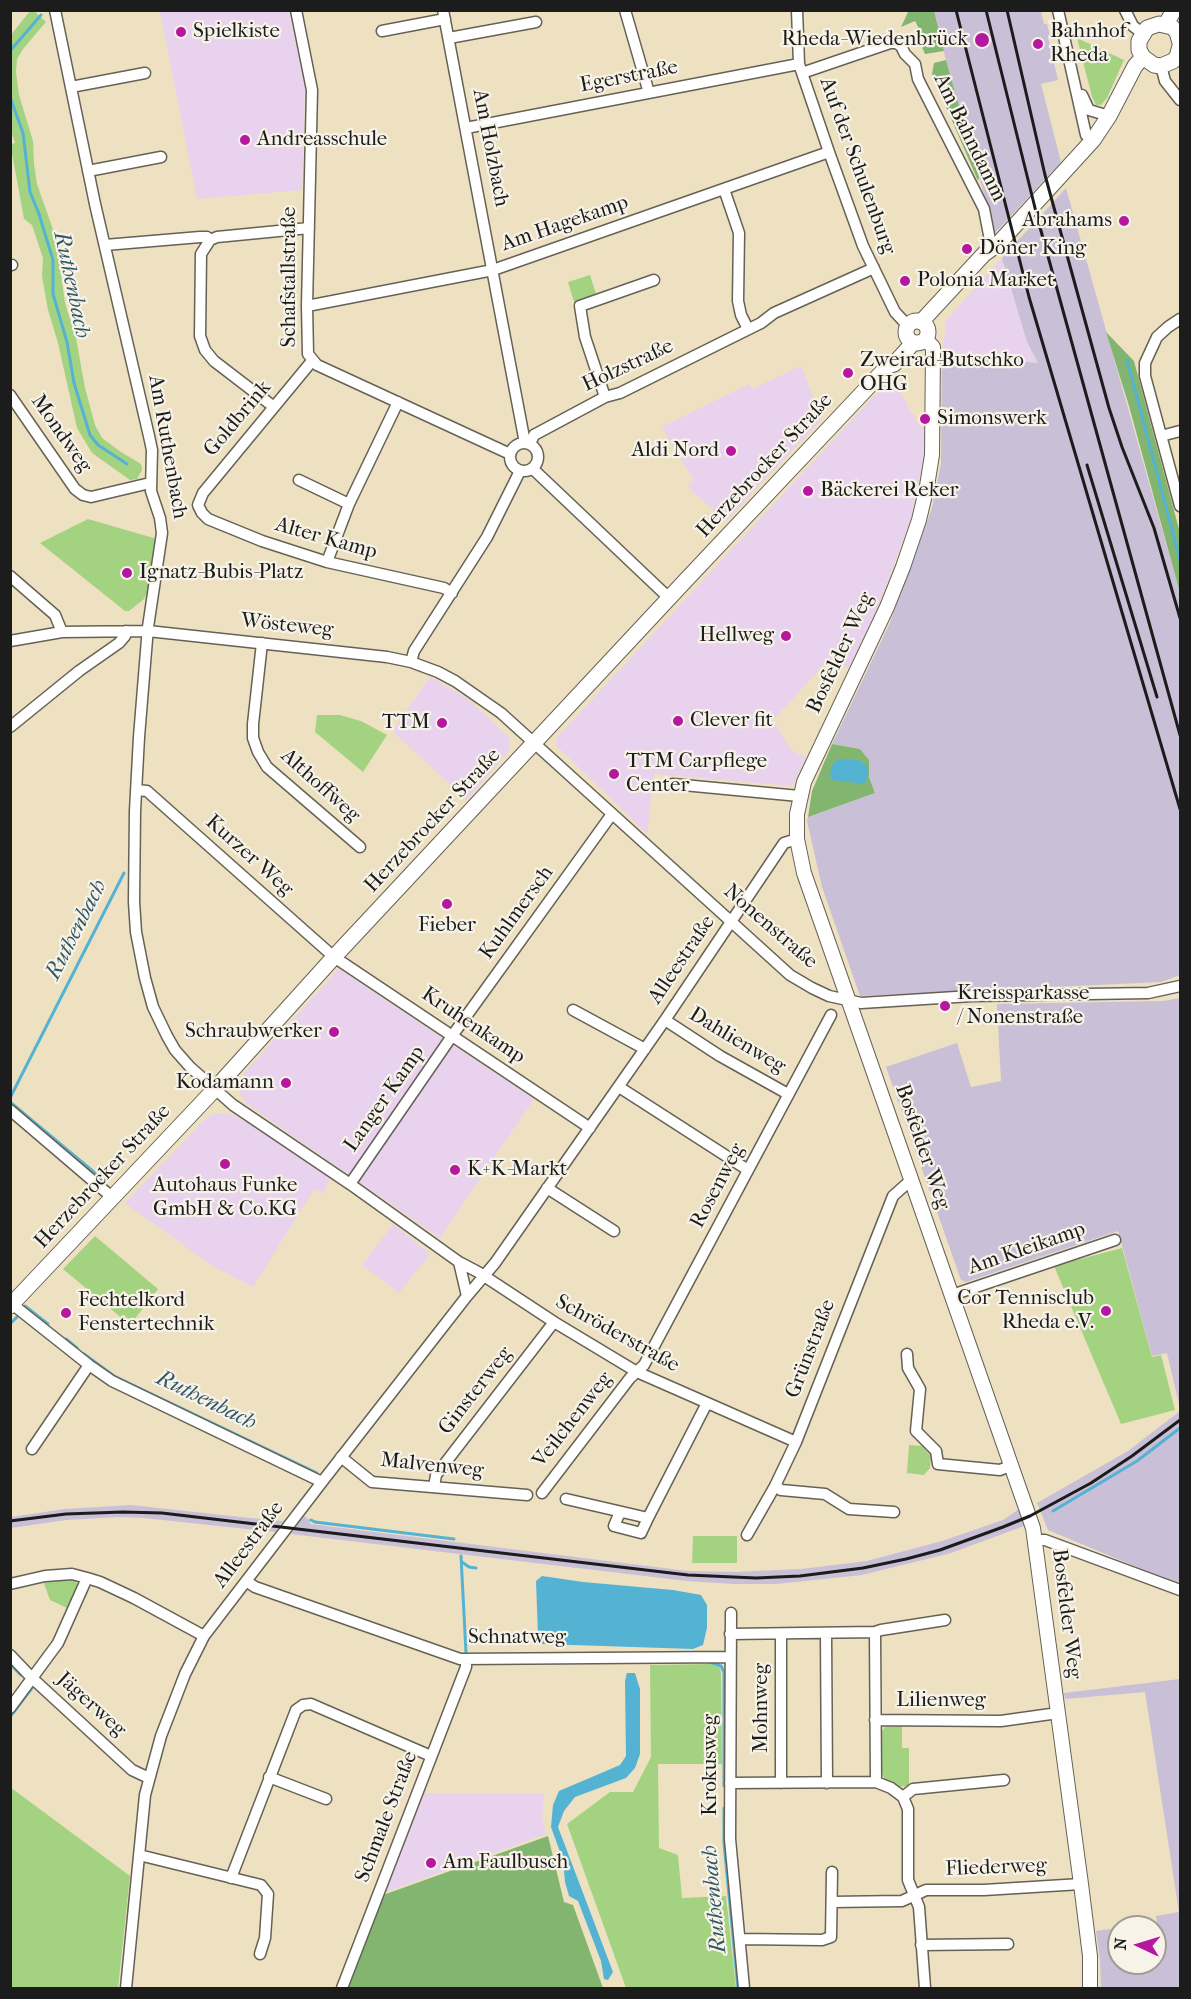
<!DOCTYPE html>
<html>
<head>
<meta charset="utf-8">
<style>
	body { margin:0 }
	#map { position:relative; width:1191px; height:1999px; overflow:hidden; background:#ede1c1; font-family:"IM FELL French Canon",serif }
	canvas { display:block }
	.frame { position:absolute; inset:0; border:12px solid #1c1c1c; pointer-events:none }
	.north { position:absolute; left:1107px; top:1915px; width:60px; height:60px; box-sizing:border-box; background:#f7f3e8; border:2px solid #9f9d96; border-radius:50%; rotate:274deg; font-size:16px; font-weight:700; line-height:24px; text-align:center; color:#1c1c1c }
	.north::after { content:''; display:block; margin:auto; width:21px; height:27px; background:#b5179e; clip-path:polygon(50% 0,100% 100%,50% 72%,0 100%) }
</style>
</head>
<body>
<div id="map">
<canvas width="1191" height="1999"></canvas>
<div class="frame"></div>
<div class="north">N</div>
</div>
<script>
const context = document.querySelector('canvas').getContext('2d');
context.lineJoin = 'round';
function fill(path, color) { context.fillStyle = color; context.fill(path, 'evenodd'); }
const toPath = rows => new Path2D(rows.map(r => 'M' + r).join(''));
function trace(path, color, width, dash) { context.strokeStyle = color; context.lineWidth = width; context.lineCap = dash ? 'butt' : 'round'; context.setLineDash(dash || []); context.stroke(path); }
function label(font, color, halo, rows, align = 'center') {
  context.font = font + ' "IM FELL French Canon",serif'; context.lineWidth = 4.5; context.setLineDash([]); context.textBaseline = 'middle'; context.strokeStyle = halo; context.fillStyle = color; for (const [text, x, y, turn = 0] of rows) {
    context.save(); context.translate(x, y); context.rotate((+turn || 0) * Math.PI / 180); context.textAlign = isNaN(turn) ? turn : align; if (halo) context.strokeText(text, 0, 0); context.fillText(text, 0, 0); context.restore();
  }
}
fill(toPath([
	[160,11,289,11,305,89,302,190,197,199],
	[1002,258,1027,342,1038,364,942,355,946,320],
	[801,366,822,419,726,521,692,491,688,485,694,481,662,427,749,384,752,389],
	[892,377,919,426,925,427,924,458,910,521,880,602,849,668,829,659,773,720,791,750,806,758,792,786,654,774,647,834,558,747,556,744,557,737],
	[430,677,468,699,509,737,509,751,467,800,392,731],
	[339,969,534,1099,440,1238,271,1121,246,1103,240,1093,240,1084,244,1073],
	[215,1113,233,1115,250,1124,331,1178,322,1194,314,1189,253,1287,214,1267,125,1203,205,1119],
	[393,1224,430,1254,399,1293,362,1265],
	[423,1793,544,1793,542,1817,546,1834,386,1892]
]), '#e8d2ee');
fill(toPath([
	[934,11,1041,11,1044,24,1047,24,1050,36,1048,37,1058,80,1041,84,1061,162,995,233,946,60],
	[1066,188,1180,593,1180,975,1161,982,860,996,822,887,807,821,808,817,875,793,869,777,869,760,860,749,832,744,889,625,932,508,941,464,942,355,1038,363,1027,342,1002,258],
	[1180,998,1180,1408,1167,1353,1152,1356,1118,1231,966,1282,961,1280,886,1067,957,1043,971,1087,1001,1081,997,1004,1163,1001],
	[1180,1411,1180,1583,1144,1570,1048,1530,1037,1503,1128,1451],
	[131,1505,250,1518,283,1521,275,1532,144,1518,119,1517,66,1520,11,1528,11,1517,65,1509],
	[1019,1509,1024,1526,951,1553,862,1575,776,1584,734,1584,687,1581,291,1534,304,1516,310,1520,310,1524,688,1571,733,1572,801,1569,867,1561,942,1541,1003,1520],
	[1180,1679,1180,1988,1101,1988,1100,1959,1096,1931,1119,1928,1119,1963,1155,1963,1155,1927,1133,1927,1157,1925,1156,1916,1179,1912,1145,1692,1065,1699,1064,1693]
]), '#c9bfd7');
fill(toPath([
	[30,11,34,11,46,22,23,49,17,59,16,72,19,95,33,141,34,164,37,184,63,258,61,274,65,303,76,338,85,388,95,425,102,438,121,452,141,464,142,470,137,479,130,480,92,453,77,428,58,343,48,310,42,276,43,258,32,225,24,219,11,148,11,144,15,143,10,128,10,36],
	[1077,38,1124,60,1107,98,1101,105,1096,105,1092,97],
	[590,275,596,294,574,302,568,282],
	[88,519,157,539,148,591,144,599,129,611,125,611,40,543],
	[317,715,340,715,361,721,387,735,363,772,315,732],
	[95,1236,158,1289,130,1325,63,1269],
	[1122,1248,1152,1357,1161,1355,1175,1410,1121,1424,1054,1266],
	[909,1445,922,1446,931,1456,930,1468,924,1475,907,1473],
	[693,1536,737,1536,737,1563,692,1563],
	[73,1580,77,1583,77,1587,67,1608,50,1600,43,1581],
	[713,1664,720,1668,721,1673,722,1764,658,1764,659,1848,678,1855,682,1898,726,1896,736,1988,626,1988,567,1824,610,1792,633,1792,651,1757,650,1665],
	[902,1726,902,1748,909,1748,909,1786,895,1787,887,1783,880,1770,880,1734,885,1727],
	[10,1787,130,1876,118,1988,11,1988]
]), '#a3d381');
fill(toPath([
	[909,10,934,11,944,51,925,54,922,47,927,44,915,21,901,27],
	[946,60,979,177,978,181,932,74,934,63],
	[1106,332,1134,361,1180,533,1180,593,1129,406],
	[832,744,860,749,869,760,869,777,875,793,808,817,812,791],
	[548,1836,564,1902,573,1905,603,1988,346,1988,383,1895]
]), '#82b56f');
fill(toPath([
	[841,759,858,760,865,764,868,769,867,779,864,784,832,780,830,777,831,768,835,761],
	[542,1576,583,1582,673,1590,701,1595,707,1605,707,1628,703,1645,693,1649,542,1644,538,1635,536,1581],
	[627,1673,635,1673,640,1689,640,1754,635,1768,626,1778,575,1797,564,1811,558,1827,613,1972,608,1980,604,1979,601,1961,578,1901,569,1896,565,1882,563,1860,551,1827,553,1805,559,1791,620,1765,626,1756,625,1681]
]), '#54b3d3');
trace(toPath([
	[10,51,41,15],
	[10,97,23,133,30,192,39,214,53,260,53,294,67,342,74,383,90,435,98,445,127,464],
	[1127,360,1180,560],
	[10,1098,124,873],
	[10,1102,101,1178],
	[25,1306,48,1324],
	[10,1324,17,1317],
	[66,1339,77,1348],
	[84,1354,114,1376,317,1473],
	[1053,1511,1137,1461,1180,1428],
	[311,1520,315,1522,454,1539],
	[461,1556,466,1653],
	[462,1562,469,1567,476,1568],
	[710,1662,721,1666,724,1672,724,1786],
	[10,1664,21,1675],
	[10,1717,32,1688],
	[724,1808,724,1843,738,1988]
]), '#54b3d3', 3);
const minor = toPath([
	[55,10,95,204,149,436,152,450,151,491,160,518,162,533,148,627,139,737,135,811,134,902,136,932,145,978,153,1007,167,1036,175,1050,190,1067,233,1105,350,1184,459,1262,478,1272,554,1322,637,1372,796,1442],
	[296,10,312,90,307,306,308,354,317,365,510,454],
	[443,10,525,443],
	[625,10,649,93],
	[797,10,799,64,829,152,863,246,895,312,908,326],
	[1058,10,1086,135,1093,140],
	[1125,10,1133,26,1142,33],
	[382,31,445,19],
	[449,38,536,22],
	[1161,66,1165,81,1180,100],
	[802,73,890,43,896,43,901,46,905,54,915,64,918,79,984,209,990,240,995,247],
	[71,87,145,73],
	[1082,95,1089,110,1109,116],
	[466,128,799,64],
	[88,171,161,157],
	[724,189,739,233,738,301,741,315,748,329],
	[105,245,200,237,207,237,210,240],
	[10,265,12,265],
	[307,306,493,270,829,152],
	[1180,319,1168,327,1157,337,1145,363,1145,376,1180,506],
	[312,361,203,493,198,505,202,513,208,519,262,541,327,562,444,588,452,593],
	[10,395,75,489,83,495,91,497,150,483],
	[605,397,585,337,580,306,654,280],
	[274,407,214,361,205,350,200,336,201,254,210,240,217,237,309,228],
	[1161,436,1180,431],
	'510 457a14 14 0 1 1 28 0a14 14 0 1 1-28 0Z',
	[530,444,534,435,605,397,620,393,761,323,774,313,874,268],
	[533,469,669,598],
	[299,480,349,504],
	[327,562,349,504,398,402],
	[10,576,55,615,62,632],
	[10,641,62,632,148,631,387,657,411,662,438,672,455,681,501,713,790,975,812,988,829,996,861,1003,972,996,1148,993,1180,986],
	[262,643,253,724,253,738,258,752,267,767,360,847],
	[411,662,414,651,487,537,520,471],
	[10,727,79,671,119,643,125,636,126,631],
	[673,784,799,796],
	[136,790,147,791,334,957,590,1128],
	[573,1010,645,1049],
	[665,1020,720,1056,788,1094],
	[619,1087,748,1170],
	[10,1110,113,1198],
	[350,1184,452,1036,612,814],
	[547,1188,614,1231],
	[459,1262,467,1296],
	[952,1295,1115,1240],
	[12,1304,89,1365,112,1381,322,1482],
	[907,1354,908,1368,920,1389,916,1431,936,1451,938,1464,1000,1470,1012,1465],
	[32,1449,89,1365],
	[341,1457,372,1482,527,1495],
	[775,1486,781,1490,825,1494,849,1509,894,1512],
	[434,1487,436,1475,554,1322],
	[542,1493,630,1378,644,1365,831,1015],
	[566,1499,648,1518,707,1403],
	[620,1512,614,1526,641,1533,648,1518],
	[747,1535,775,1486,796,1442,893,1196,911,1180],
	[1035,1540,1045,1540,1180,1590],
	[246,1581,255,1587,460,1659,730,1657],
	[10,1584,45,1576,72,1574,87,1578,100,1582,134,1598,204,1636],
	[731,1613,730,1839,744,1988],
	[875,1632,876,1782],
	[730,1634,875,1632,881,1630,945,1620],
	[781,1634,781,1783],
	[826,1634,827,1783],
	[10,1655,32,1678,132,1770,149,1778],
	[10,1708,58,1643,87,1578],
	[875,1720,1001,1721,1058,1713],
	[269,1777,326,1799],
	[730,1783,876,1782,891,1788,903,1797,908,1809,908,1880,919,1907,925,1988],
	[903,1797,913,1789,1004,1780],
	[139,1855,261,1885,268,1894,265,1938,260,1954],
	[231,1878,296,1710,303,1705,311,1704,431,1756],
	[832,1902,902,1901,926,1890,984,1890,1081,1884],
	[740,1939,822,1940,831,1937,832,1872],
	[921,1945,1008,1944],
	[126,1988,145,1795,161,1736,185,1674,204,1636,322,1482,467,1296,495,1263,665,1020,784,843,797,839],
	[342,1988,466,1667,466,1659]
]);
const tertiary = toPath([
	[926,340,933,347,933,352,932,455,927,486,919,520,903,567,887,607,804,782,797,814,797,839,804,873,1033,1528,1081,1884,1090,1956,1090,1988]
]);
const secondary = toPath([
	[1166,24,1174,10],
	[1180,43,1177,32,1172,27,1159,24,1147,28,1139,41,1139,50,1143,57,1154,65,1161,66,1173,61,1177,57,1180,46],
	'906 332a11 11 0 1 1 22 0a11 11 0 1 1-22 0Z',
	[921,322,984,254,998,244,1093,140,1109,116,1135,66,1143,57],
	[10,1306,214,1090,334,957,686,580,869,386,888,366,894,364,913,343]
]);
trace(minor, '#656156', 13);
trace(tertiary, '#656156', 16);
trace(secondary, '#656156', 17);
trace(minor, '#fff', 10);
trace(tertiary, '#fff', 14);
trace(secondary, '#fff', 15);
trace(toPath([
	[956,10,1029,297,1180,809],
	[986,10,1038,220,1180,735],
	[1007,10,1045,175,1109,408,1122,447,1154,528,1180,618],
	[1087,465,1157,697],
	[10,1521,66,1514,123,1512,162,1513,688,1575,756,1578,800,1576,863,1568,906,1559,940,1550,1003,1527,1030,1516,1091,1483,1132,1456,1180,1420]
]), '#1c1c1c', 3);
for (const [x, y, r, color] of [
	[181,32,6,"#b5179e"],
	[982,40,8,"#b5179e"],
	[1038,44,6,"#b5179e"],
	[245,140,6,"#b5179e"],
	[1124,221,6,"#b5179e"],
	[967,249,6,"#b5179e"],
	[905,281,6,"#b5179e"],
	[848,373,6,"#b5179e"],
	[925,419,6,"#b5179e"],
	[731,451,6,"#b5179e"],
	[808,491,6,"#b5179e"],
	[127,573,6,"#b5179e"],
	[786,636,6,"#b5179e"],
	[678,721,6,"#b5179e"],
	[442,723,6,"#b5179e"],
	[614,774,6,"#b5179e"],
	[447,904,6,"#b5179e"],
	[945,1006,6,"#b5179e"],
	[334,1032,6,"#b5179e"],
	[286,1083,6,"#b5179e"],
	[225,1164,6,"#b5179e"],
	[455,1170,6,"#b5179e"],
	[1106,1311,6,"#b5179e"],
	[66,1313,6,"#b5179e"],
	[431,1863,6,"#b5179e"]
]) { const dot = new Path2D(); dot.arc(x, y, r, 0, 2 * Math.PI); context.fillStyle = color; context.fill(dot); trace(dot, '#f7f3e8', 2); }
label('21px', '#1c1c1c', '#f7f3e8', [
	["Spielkiste",193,32],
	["Bahnhof",1050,32],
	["Rheda",1050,56],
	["Rheda-Wiedenbrück",968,40,"right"],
	["Andreasschule",257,140],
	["Abrahams",1112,221,"right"],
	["Döner King",979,249],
	["Polonia Market",917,281],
	["Zweirad-Butschko",860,361],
	["OHG",860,385],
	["Simonswerk",937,419],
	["Aldi Nord",719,451,"right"],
	["Bäckerei Reker",820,491],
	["Ignatz-Bubis-Platz",139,573],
	["Hellweg",774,636,"right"],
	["Clever fit",690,721],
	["TTM",430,723,"right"],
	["TTM Carpflege",626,762],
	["Center",626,786],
	["Fieber",447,926,"center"],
	["Kreissparkasse",957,994],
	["/ Nonenstraße",957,1018],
	["Schraubwerker",322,1032,"right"],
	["Kodamann",274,1083,"right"],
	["K+K-Markt",467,1170],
	["Autohaus Funke",225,1186,"center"],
	["GmbH & Co.KG",225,1210,"center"],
	["Cor Tennisclub",1094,1299,"right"],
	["Rheda e.V.",1094,1323,"right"],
	["Fechtelkord",78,1301],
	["Fenstertechnik",78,1325],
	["Am Faulbusch",443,1863]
], 'left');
label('21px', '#1c1c1c', '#f7f3e8', [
	["Egerstraße",629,77,-11],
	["Am Bahndamm",969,138,64],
	["Am Holzbach",490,148,79],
	["Auf der Schulenburg",857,166,70],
	["Am Hagekamp",565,224,-19],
	["Schafstallstraße",290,277,-90],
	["Holzstraße",628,366,-25],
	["Goldbrink",238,419,-50],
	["Mondweg",61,434,55],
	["Am Ruthenbach",167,447,80],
	["Herzebrocker Straße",765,466,-47],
	["Alter Kamp",326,539,16],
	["Wösteweg",287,626,6],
	["Bosfelder Weg",841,653,-65],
	["Althoffweg",320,786,42],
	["Herzebrocker Straße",433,821,-47],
	["Kurzer Weg",249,856,42],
	["Kuhlmersch",517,913,-54],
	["Nonenstraße",770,927,41],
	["Alleestraße",682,960,-56],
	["Kruhenkamp",473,1026,34],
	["Dahlienweg",737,1041,31],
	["Langer Kamp",385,1099,-55],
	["Bosfelder Weg",922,1147,71],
	["Herzebrocker Straße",103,1177,-47],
	["Rosenweg",718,1186,-62],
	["Am Kleikamp",1027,1249,-19],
	["Schröderstraße",617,1334,29],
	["Grünstraße",811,1349,-69],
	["Ginsterweg",476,1391,-52],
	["Veilchenweg",573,1420,-52],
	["Malvenweg",432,1466,6],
	["Alleestraße",249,1545,-53],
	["Bosfelder Weg",1066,1614,83],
	["Schnatweg",517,1638],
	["Lilienweg",941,1701],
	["Jägerweg",91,1705,42],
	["Mohnweg",762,1708,-90],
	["Krokusweg",711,1765,-90],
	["Schmale Straße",387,1817,-69],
	["Fliederweg",996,1868,-2]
]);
label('italic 22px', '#325865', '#f7f3e8', [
	["Ruthenbach",71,285,78],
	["Ruthenbach",77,930,-63],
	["Ruthenbach",206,1401,26],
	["Ruthenbach",715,1899,-95]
]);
</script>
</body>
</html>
